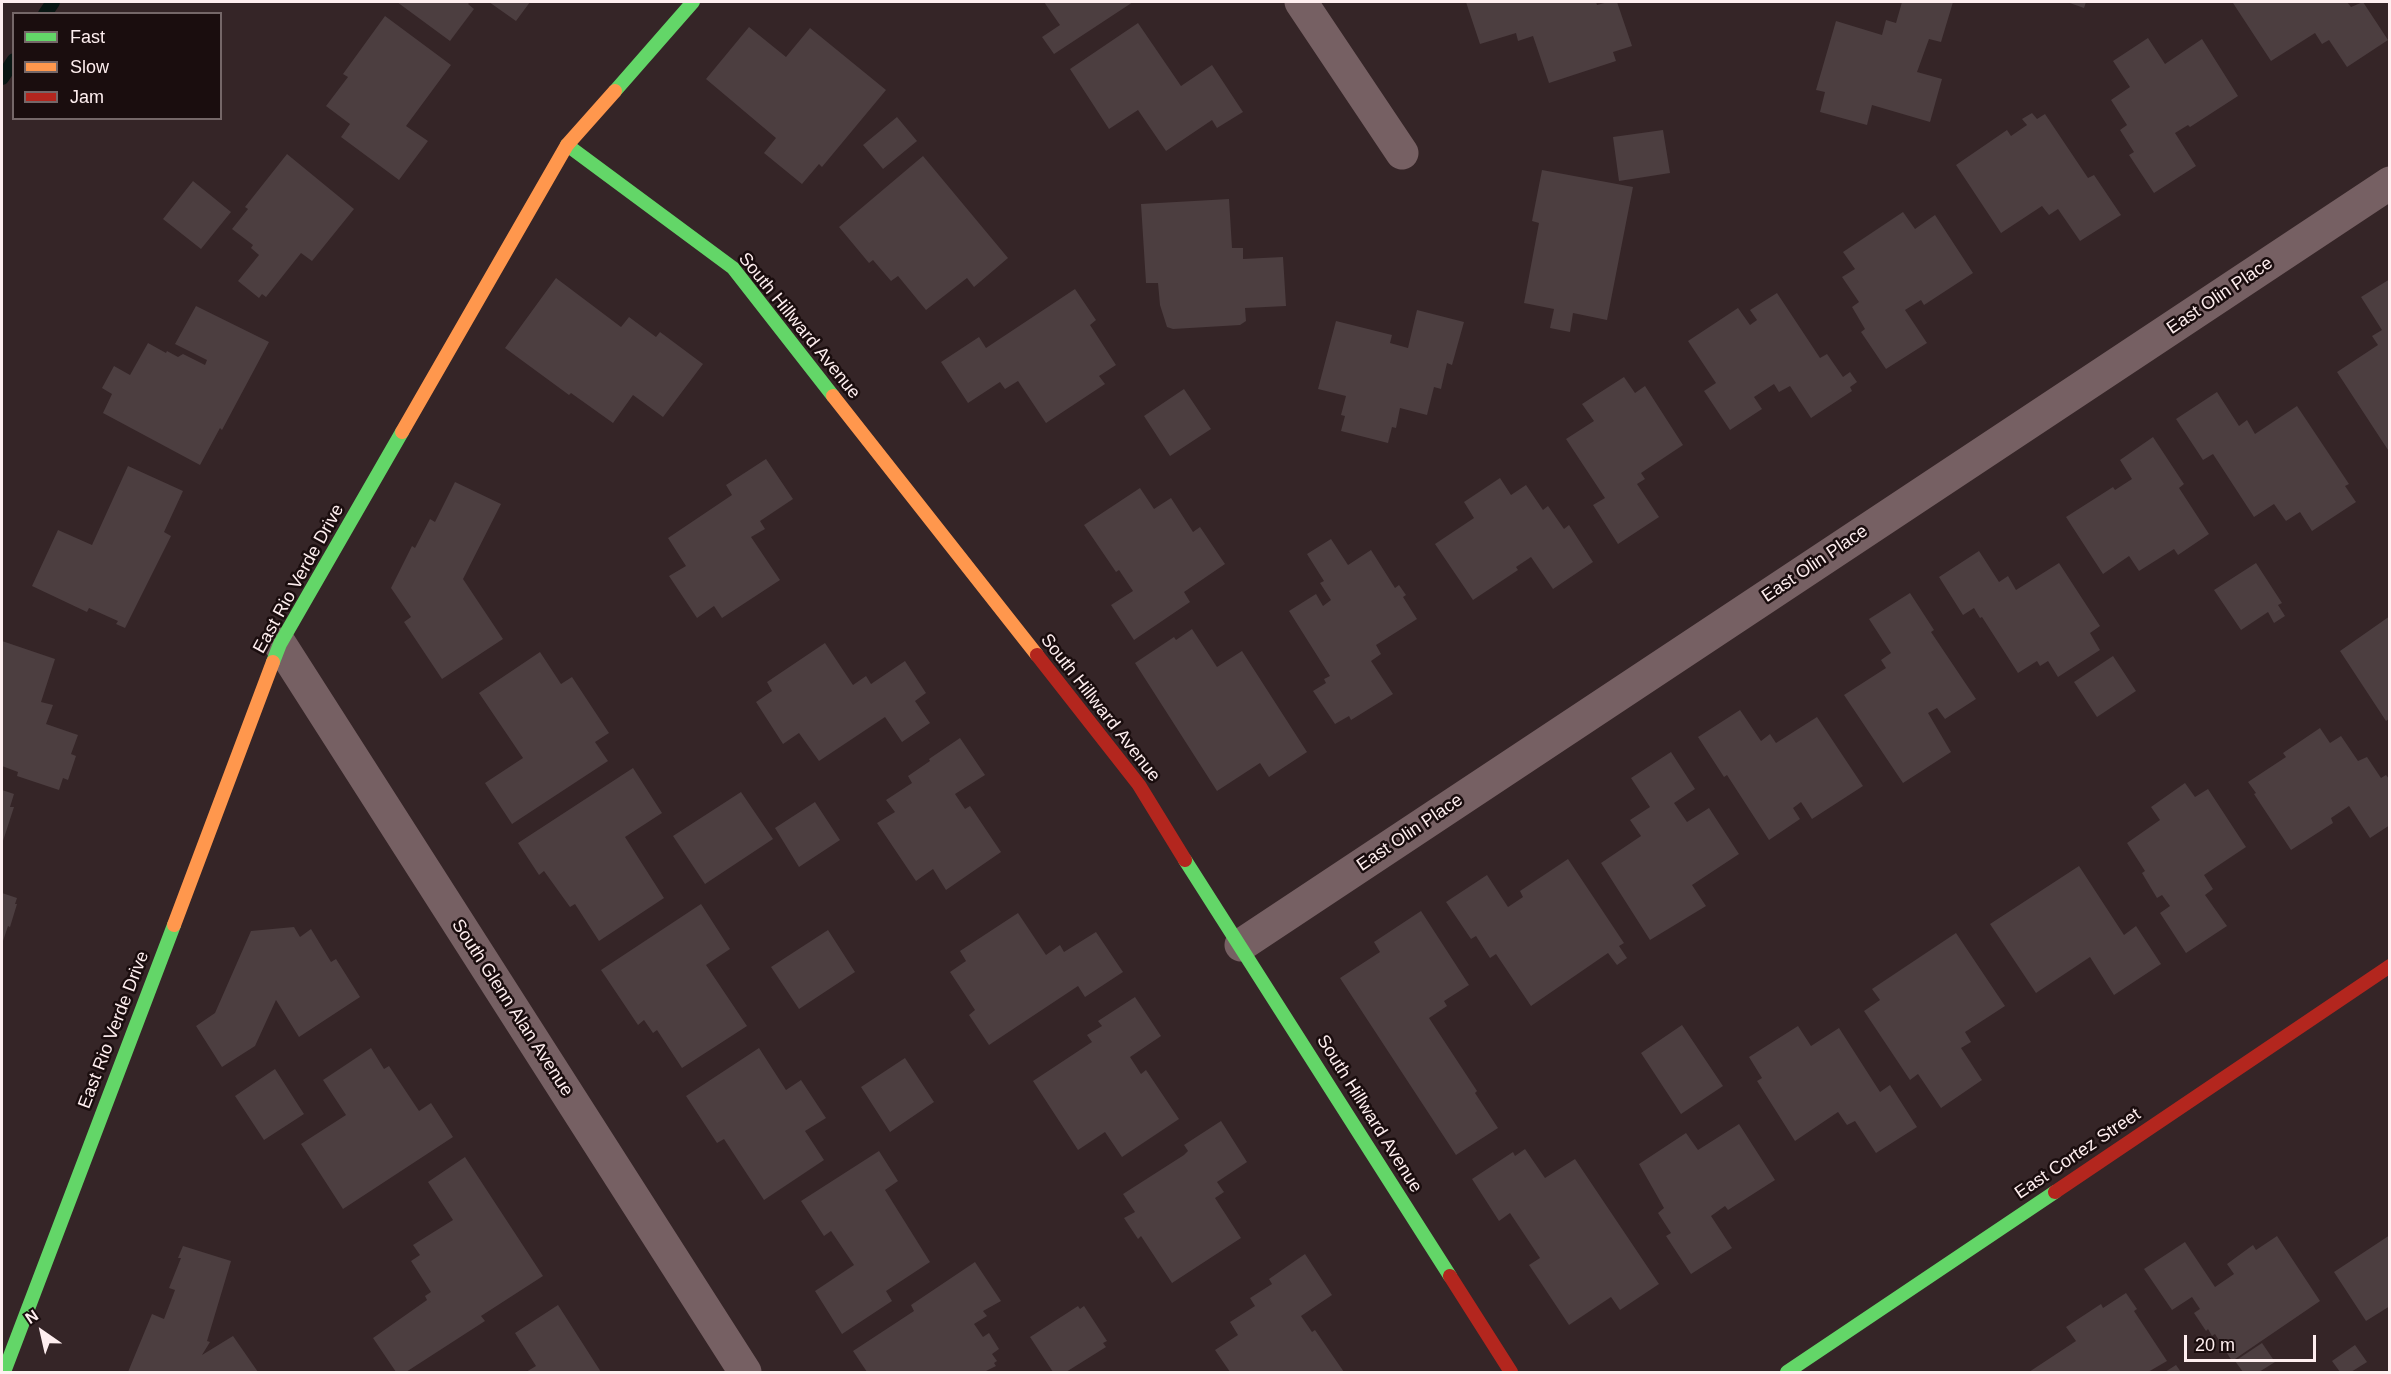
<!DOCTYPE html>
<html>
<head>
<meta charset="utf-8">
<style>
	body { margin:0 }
	#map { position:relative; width:2391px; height:1374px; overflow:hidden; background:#352527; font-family:Helvetica,sans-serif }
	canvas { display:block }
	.frame { position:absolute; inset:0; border:3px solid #feeeef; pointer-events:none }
	.legend { position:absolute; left:12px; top:12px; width:210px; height:108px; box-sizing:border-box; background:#1a0d0e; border:2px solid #756768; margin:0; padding:8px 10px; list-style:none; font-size:18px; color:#feeeef }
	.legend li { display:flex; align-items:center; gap:12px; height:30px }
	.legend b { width:30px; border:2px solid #756768 }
	.north { position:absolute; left:12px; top:1302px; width:60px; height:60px; -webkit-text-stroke:4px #1a0d0e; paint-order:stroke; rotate:326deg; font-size:16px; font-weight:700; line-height:24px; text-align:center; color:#feeeef }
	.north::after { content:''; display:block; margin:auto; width:21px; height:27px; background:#feeeef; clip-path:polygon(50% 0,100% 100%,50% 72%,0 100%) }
	.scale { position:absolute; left:2184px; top:1335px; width:132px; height:27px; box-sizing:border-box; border:3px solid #feeeef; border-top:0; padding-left:8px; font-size:18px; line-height:21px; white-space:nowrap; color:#feeeef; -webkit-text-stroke:4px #1a0d0e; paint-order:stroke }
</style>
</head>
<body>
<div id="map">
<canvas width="2391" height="1374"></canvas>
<div class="frame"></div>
<ul class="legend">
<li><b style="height:8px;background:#63d668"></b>Fast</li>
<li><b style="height:8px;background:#ff974d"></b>Slow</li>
<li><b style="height:8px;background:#b3261e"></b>Jam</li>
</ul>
<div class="north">N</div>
<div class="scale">20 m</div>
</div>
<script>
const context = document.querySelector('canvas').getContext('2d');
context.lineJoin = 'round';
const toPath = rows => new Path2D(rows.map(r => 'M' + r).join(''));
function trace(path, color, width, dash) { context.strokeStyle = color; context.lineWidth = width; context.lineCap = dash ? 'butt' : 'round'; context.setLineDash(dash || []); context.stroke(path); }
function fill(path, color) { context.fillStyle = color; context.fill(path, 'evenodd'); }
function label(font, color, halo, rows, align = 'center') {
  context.font = font + ' Helvetica,sans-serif'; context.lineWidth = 5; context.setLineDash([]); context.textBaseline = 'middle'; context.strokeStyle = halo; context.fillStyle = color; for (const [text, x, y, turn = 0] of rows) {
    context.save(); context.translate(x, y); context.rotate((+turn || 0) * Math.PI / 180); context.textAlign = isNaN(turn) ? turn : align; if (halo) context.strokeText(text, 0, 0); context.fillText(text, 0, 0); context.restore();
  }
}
trace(toPath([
	[45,14,53,2],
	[2,78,14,60]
]), '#091613', 14);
fill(toPath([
	[397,2,470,2,468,4,474,9,450,41],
	[489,2,530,2,516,21],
	[1044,2,1133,2,1054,54,1042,37,1060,25],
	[1466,2,1596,2,1597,5,1608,2,1617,2,1632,46,1613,52,1616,61,1549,83,1533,36,1518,41,1516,33,1480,44],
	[1902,2,1953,2,1941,42,1929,39,1917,72,1942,79,1930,122,1872,105,1867,125,1820,112,1825,92,1816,90,1836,21,1882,35,1886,20,1896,23],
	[2067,2,2086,2,2084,8],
	[2235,2,2347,2,2351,7,2363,2,2388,40,2347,67,2329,40,2322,44,2315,33,2271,61,2233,3],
	[385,16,451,65,406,126,428,141,399,180,341,137,350,124,326,106,348,77,343,74],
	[1138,23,1181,86,1212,65,1243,112,1217,128,1212,120,1166,151,1138,110,1109,129,1070,69],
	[749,27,786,57,810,28,886,90,822,167,819,164,802,184,764,153,776,138,706,79],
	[2148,38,2165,64,2202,39,2238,96,2190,127,2188,125,2175,133,2196,166,2154,193,2129,155,2134,152,2120,130,2127,125,2111,100,2130,87,2113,61],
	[2032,113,2037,119,2045,114,2088,178,2094,175,2121,215,2080,241,2058,209,2049,215,2042,206,2001,233,1956,165,2007,130,2011,136,2027,125,2022,119],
	[897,117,917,141,883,169,863,145],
	[1663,130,1670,173,1619,181,1613,137],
	[287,154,354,209,312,261,301,253,266,297,262,294,259,298,238,281,259,255,251,248,253,245,232,229,248,209,245,207],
	[923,156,1008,258,974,287,967,278,926,310,898,276,891,281,873,260,869,263,839,227],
	[1542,170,1633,187,1607,320,1573,313,1570,332,1550,328,1554,309,1524,303,1539,223,1532,221],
	[193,181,231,212,201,249,163,219],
	[1229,199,1232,248,1243,248,1243,259,1283,257,1286,306,1245,308,1246,321,1240,325,1173,329,1167,327,1160,305,1158,283,1146,283,1141,204],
	[1903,212,1915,229,1935,215,1973,273,1924,305,1921,300,1905,310,1927,343,1886,369,1861,332,1865,329,1852,307,1859,302,1842,277,1855,269,1843,252],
	[556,278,621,327,629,317,656,337,660,332,703,364,663,417,633,395,613,423,571,393,569,395,505,348],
	[2390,279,2390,453,2337,372,2378,345,2372,336,2382,330,2361,297],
	[1075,289,1096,320,1090,325,1116,365,1099,376,1105,384,1046,423,1018,381,1005,389,1000,382,968,403,941,362,979,337,986,348],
	[1777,293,1820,358,1827,354,1843,377,1850,372,1857,382,1850,387,1852,391,1811,418,1790,386,1779,392,1774,384,1754,397,1762,409,1730,430,1704,391,1716,383,1688,341,1738,308,1750,325,1757,320,1750,310],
	[196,306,269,342,222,430,220,428,200,465,103,413,112,394,102,388,114,366,130,375,148,343,166,353,167,351,178,357,183,354,205,365,207,360,175,344],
	[1417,310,1464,322,1452,365,1447,363,1441,389,1434,387,1427,415,1400,408,1396,428,1392,427,1388,443,1341,431,1345,416,1341,415,1346,396,1318,389,1336,321,1392,335,1390,343,1408,348],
	[1624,377,1635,393,1645,386,1683,445,1641,473,1645,479,1637,484,1659,517,1618,544,1593,505,1605,498,1566,439,1594,421,1582,404],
	[1184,389,1211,429,1170,456,1144,416],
	[2217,392,2239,426,2247,420,2255,434,2297,406,2349,484,2345,486,2356,502,2312,531,2300,512,2286,521,2274,504,2254,517,2213,454,2203,460,2176,419],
	[2153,437,2184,484,2179,488,2209,534,2178,555,2174,549,2139,571,2129,556,2103,574,2066,517,2113,487,2115,490,2132,479,2120,460],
	[766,459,793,499,760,521,765,529,751,537,780,580,722,618,714,606,697,618,669,576,686,566,668,538,732,495,726,485],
	[128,466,183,491,164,532,171,536,125,628,116,624,118,621,89,608,87,612,32,586,58,530,92,545],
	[1500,478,1511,495,1526,485,1543,510,1548,506,1564,529,1569,525,1593,562,1553,589,1531,557,1516,567,1518,570,1473,600,1435,544,1474,518,1464,502],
	[455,482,501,504,463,579,503,639,442,679,404,622,411,617,391,588,412,546,415,548,430,519,435,522],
	[1140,488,1154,509,1171,498,1193,532,1200,527,1225,564,1184,592,1190,602,1134,640,1111,605,1133,591,1119,570,1116,572,1084,525],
	[1331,539,1348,565,1371,550,1395,588,1399,585,1406,595,1403,597,1417,619,1376,645,1381,654,1371,661,1393,694,1351,720,1349,716,1335,724,1313,691,1326,683,1324,679,1330,676,1289,611,1316,594,1323,606,1331,600,1320,583,1324,581,1307,554],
	[1979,551,1999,582,2008,576,2016,590,2059,563,2100,626,2090,633,2100,650,2058,677,2048,661,2040,666,2037,661,2018,673,1982,617,1980,618,1974,608,1963,615,1939,577],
	[2256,563,2282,603,2278,605,2285,616,2274,623,2268,612,2241,630,2214,590],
	[1910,593,1934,630,1931,632,1976,699,1945,719,1937,708,1928,713,1951,752,1903,783,1844,695,1886,668,1881,660,1891,653,1869,619],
	[2390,616,2390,718,2386,721,2340,651],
	[1192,629,1217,667,1242,651,1307,752,1269,777,1260,763,1217,791,1135,663,1174,637,1176,640],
	[2,641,55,659,41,702,53,705,46,724,78,735,71,754,76,756,68,780,63,778,59,790,17,776,18,772,2,766],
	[825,643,853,685,866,676,871,684,905,661,926,693,915,701,930,723,902,742,885,717,819,761,799,733,783,744,756,702,772,691,767,682],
	[540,652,561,684,572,677,609,733,595,742,608,761,512,824,485,783,523,758,479,693],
	[2113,656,2136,691,2097,717,2074,682],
	[1740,710,1761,741,1770,734,1776,743,1817,717,1863,786,1812,819,1801,802,1793,808,1800,819,1769,840,1727,775,1724,777,1698,737],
	[2320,728,2330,743,2341,736,2358,761,2367,757,2381,778,2386,775,2390,780,2390,825,2370,838,2349,806,2331,818,2333,823,2291,850,2254,794,2256,793,2248,782,2286,757,2283,753],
	[960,738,985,775,955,794,965,809,970,806,1001,852,946,890,933,869,916,881,877,823,895,812,886,800,912,783,908,776,930,761,929,759],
	[1671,752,1695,789,1674,803,1687,822,1709,808,1739,854,1692,885,1706,906,1650,940,1601,863,1641,836,1630,820,1650,807,1631,778],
	[633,768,662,813,625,837,664,898,599,941,575,904,570,907,544,871,539,875,518,843],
	[2185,783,2195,797,2208,789,2246,847,2204,875,2213,889,2205,895,2227,926,2186,953,2160,913,2170,906,2162,895,2157,898,2142,873,2145,871,2127,843,2160,820,2151,807],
	[2,790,14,794,10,807,14,807,2,844],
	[741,792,773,839,705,884,673,836],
	[815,802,840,840,799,867,775,828],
	[1568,859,1624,943,1619,946,1627,958,1617,965,1608,953,1531,1006,1496,954,1490,958,1476,936,1471,939,1446,902,1487,875,1508,907,1523,897,1520,891],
	[2079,866,2124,935,2136,926,2161,964,2114,995,2090,957,2036,993,1990,924],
	[2,893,17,898,15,904,17,904,10,927,8,926,2,944],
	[701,904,730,949,706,965,747,1026,682,1068,657,1030,653,1033,644,1020,638,1025,601,970],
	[1421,911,1469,985,1444,1001,1447,1006,1429,1018,1477,1091,1475,1093,1498,1128,1456,1155,1340,978,1380,952,1374,942],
	[1018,913,1046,955,1060,945,1064,952,1096,932,1123,972,1085,997,1078,986,989,1045,969,1015,975,1010,950,972,966,961,960,951],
	[294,927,300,937,311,929,331,962,336,959,360,997,299,1037,276,1000,255,1046,222,1067,196,1026,215,1013,251,931],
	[828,930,855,972,799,1009,771,967],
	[1956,933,2005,1006,1965,1032,1971,1042,1961,1048,1982,1080,1941,1108,1918,1074,1910,1080,1864,1011,1880,1000,1872,989],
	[1135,997,1161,1036,1130,1057,1141,1074,1146,1070,1179,1119,1122,1157,1105,1132,1078,1150,1033,1081,1092,1042,1087,1035,1102,1026,1098,1021],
	[1682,1025,1723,1086,1681,1114,1641,1053],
	[1798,1026,1811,1046,1839,1028,1880,1092,1890,1085,1917,1127,1876,1153,1855,1121,1847,1125,1838,1112,1795,1141,1757,1081,1762,1078,1749,1057],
	[371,1048,384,1069,389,1066,419,1111,431,1103,453,1137,343,1209,301,1144,346,1115,323,1080],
	[759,1048,786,1090,801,1080,826,1118,805,1131,824,1160,764,1200,724,1139,717,1143,686,1096],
	[905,1058,934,1102,890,1132,861,1087],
	[275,1069,304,1114,264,1140,235,1096],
	[1221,1121,1247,1162,1217,1182,1224,1192,1215,1198,1241,1238,1172,1283,1141,1236,1138,1239,1124,1218,1135,1212,1123,1194,1184,1155,1188,1151,1184,1145],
	[1739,1124,1775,1180,1728,1210,1725,1206,1711,1216,1732,1248,1691,1274,1666,1236,1671,1233,1658,1213,1664,1208,1639,1164,1686,1133,1698,1150],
	[1525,1149,1545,1178,1575,1159,1659,1284,1620,1310,1611,1297,1569,1325,1529,1265,1540,1258,1510,1213,1499,1221,1472,1179,1513,1152,1515,1156],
	[879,1151,898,1181,885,1190,930,1262,886,1291,892,1301,842,1334,815,1291,854,1265,831,1231,824,1236,801,1201],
	[465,1157,543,1276,481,1316,485,1321,406,1372,396,1372,373,1338,427,1300,425,1296,431,1292,411,1261,420,1255,413,1245,453,1220,428,1182],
	[2390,1235,2390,1306,2366,1321,2334,1272],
	[2277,1236,2320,1301,2232,1361,2215,1334,2212,1336,2208,1329,2206,1331,2194,1313,2200,1309,2192,1297,2172,1310,2144,1269,2185,1242,2215,1287,2234,1274,2227,1264,2253,1245,2256,1250],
	[183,1246,231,1261,207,1341,210,1342,202,1355,233,1336,258,1372,128,1372,152,1314,164,1319,175,1290,169,1288,181,1258,178,1258],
	[1305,1254,1332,1295,1301,1316,1312,1332,1315,1330,1344,1372,1230,1372,1215,1350,1238,1335,1230,1322,1255,1306,1250,1298,1272,1284,1269,1279],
	[975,1262,1001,1301,983,1311,987,1316,974,1324,983,1337,989,1333,999,1349,992,1354,997,1361,994,1363,996,1366,984,1372,867,1372,853,1351,914,1311,911,1305],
	[2126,1293,2137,1309,2134,1311,2167,1361,2148,1372,2029,1372,2076,1341,2066,1327,2101,1304,2103,1308],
	[558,1305,601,1372,526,1372,536,1366,515,1333],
	[1078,1306,1080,1309,1084,1306,1107,1341,1103,1343,1106,1347,1066,1372,1053,1372,1030,1337],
	[2262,1343,2275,1362,2259,1372,2243,1372,2235,1361],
	[2355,1345,2367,1362,2351,1372,2340,1372,2332,1361],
	[2176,1365,2181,1372,2165,1372]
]), '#4c3e40');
trace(toPath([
	[1301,2,1402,153],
	[280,644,745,1372],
	[1241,945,2390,183]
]), '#766063', 33);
trace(toPath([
	[615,91,693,2],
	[567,145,733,268,833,396],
	[273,662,280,644,402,432],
	[1185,860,1450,1276],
	[4,1372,174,925],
	[1787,1372,2055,1192]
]), '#63d668', 14);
trace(toPath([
	[833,396,1037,655],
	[402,432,567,145,615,91],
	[174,925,273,662]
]), '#ff974d', 14);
trace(toPath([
	[1037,655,1139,785,1185,860],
	[2055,1192,2390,966],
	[1450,1276,1511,1372]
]), '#b3261e', 14);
label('18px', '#feeeef', '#1a0d0e', [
	["East Olin Place",2220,296,-34],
	["South Hillward Avenue",799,326,51],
	["East Olin Place",1815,564,-34],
	["East Rio Verde Drive",299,579,-61],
	["South Hillward Avenue",1100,708,52],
	["East Olin Place",1410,833,-34],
	["South Glenn Alan Avenue",512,1008,57],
	["East Rio Verde Drive",114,1030,-69],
	["South Hillward Avenue",1369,1114,58],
	["East Cortez Street",2078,1154,-34]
]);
</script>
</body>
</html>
